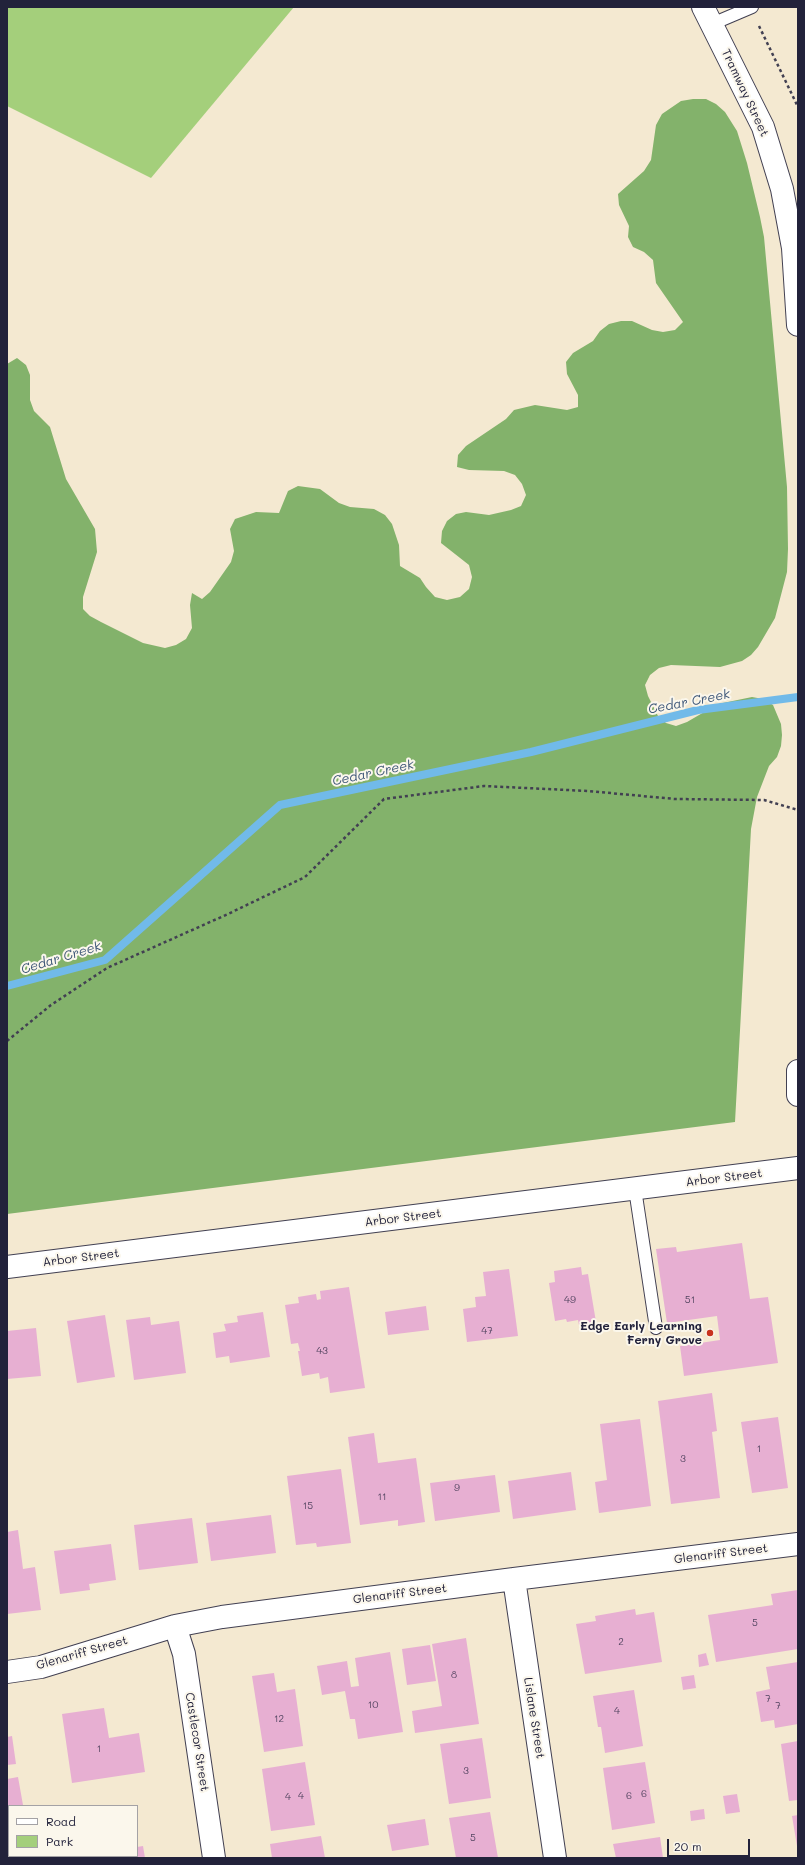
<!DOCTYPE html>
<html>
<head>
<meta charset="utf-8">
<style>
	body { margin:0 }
	#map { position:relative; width:805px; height:1865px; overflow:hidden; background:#f4e9d1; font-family:Mali,sans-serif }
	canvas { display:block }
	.frame { position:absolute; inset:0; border:8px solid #22223b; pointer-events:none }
	.legend { position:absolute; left:8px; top:1805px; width:130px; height:52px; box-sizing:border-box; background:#fbf7ec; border:1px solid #a4a2a5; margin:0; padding:5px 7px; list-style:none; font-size:12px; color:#22223b }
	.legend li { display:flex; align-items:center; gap:8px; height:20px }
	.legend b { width:20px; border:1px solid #a4a2a5 }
	.scale { position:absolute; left:667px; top:1839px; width:83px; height:18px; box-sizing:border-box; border:2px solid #22223b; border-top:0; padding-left:5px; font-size:12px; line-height:14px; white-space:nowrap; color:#22223b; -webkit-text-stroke:3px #fbf7ec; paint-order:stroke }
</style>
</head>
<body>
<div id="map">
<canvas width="805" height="1865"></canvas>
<div class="frame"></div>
<ul class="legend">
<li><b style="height:5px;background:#fff"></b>Road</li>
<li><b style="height:11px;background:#a4cf7b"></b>Park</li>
</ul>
<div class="scale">20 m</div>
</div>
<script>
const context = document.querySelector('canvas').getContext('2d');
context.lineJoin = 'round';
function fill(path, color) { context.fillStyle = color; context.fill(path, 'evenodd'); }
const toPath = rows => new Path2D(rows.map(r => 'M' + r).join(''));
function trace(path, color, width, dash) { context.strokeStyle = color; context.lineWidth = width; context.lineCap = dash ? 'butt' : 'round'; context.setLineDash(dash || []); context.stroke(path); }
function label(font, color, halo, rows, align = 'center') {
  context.font = font + ' Mali,sans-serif'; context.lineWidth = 4; context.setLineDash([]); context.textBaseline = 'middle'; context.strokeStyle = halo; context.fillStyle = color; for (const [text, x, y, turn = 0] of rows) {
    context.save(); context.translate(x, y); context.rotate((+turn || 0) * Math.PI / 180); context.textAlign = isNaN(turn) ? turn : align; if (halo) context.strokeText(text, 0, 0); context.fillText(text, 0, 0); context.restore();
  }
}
fill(toPath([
	[7,7,294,7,151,178,7,106]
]), '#a4cf7b');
fill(toPath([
	[693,99,706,99,716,104,725,112,737,131,747,163,760,217,764,237,787,487,788,549,787,572,775,618,758,647,751,655,742,661,720,667,671,665,659,668,650,675,645,685,648,696,658,716,666,723,676,726,687,722,718,704,752,697,763,699,773,705,781,724,782,735,781,746,777,757,769,766,757,797,751,829,735,1122,7,1214,7,364,17,358,26,365,30,375,30,400,34,411,50,427,66,479,95,529,97,552,83,597,83,609,90,616,101,622,143,643,165,648,176,645,186,639,192,628,190,605,192,593,202,599,210,592,231,562,234,551,230,529,235,519,256,512,279,513,288,491,298,486,320,489,339,503,350,507,374,509,385,515,392,524,399,545,400,566,420,578,426,587,435,597,447,600,460,597,469,589,472,577,469,565,441,543,442,531,447,521,456,514,466,512,489,515,511,510,521,506,526,495,522,484,515,475,504,471,469,470,457,467,458,455,466,446,506,419,514,410,535,405,567,410,578,407,578,395,567,374,566,362,573,353,593,341,600,331,609,324,621,321,632,321,652,330,663,332,675,330,683,322,656,283,653,260,644,252,633,247,628,237,629,226,619,205,618,194,644,171,651,160,656,125,662,114,681,101]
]), '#83b26b');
trace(toPath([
	[7,986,105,960,280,805,531,752,698,710,798,697]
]), '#71bae9', 8);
fill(toPath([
	[742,1243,750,1299,768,1297,778,1363,684,1376,680,1346,720,1340,717,1316,667,1323,656,1249,676,1247,677,1252],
	[581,1267,582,1275,588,1274,596,1322,579,1325,578,1320,567,1322,566,1319,555,1321,549,1283,555,1282,554,1271],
	[509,1269,518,1336,467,1342,463,1309,476,1307,475,1297,486,1296,483,1272],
	[349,1287,365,1388,330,1393,328,1377,320,1379,319,1373,302,1376,298,1351,300,1351,298,1343,291,1344,285,1305,299,1303,298,1297,316,1294,317,1300,321,1299,320,1291],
	[426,1306,429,1330,388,1335,385,1312],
	[263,1312,270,1357,230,1363,229,1356,216,1358,213,1333,226,1331,224,1324,238,1322,237,1316],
	[105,1315,115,1377,77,1383,67,1321],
	[150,1317,151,1325,179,1321,186,1373,134,1380,126,1320],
	[36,1328,41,1376,7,1379,7,1331],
	[712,1393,717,1431,712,1432,720,1498,671,1504,658,1401],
	[778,1417,788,1488,752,1493,741,1422],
	[640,1419,651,1506,599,1513,595,1482,607,1480,600,1424],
	[374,1433,378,1463,416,1458,425,1522,398,1526,398,1520,360,1525,348,1437],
	[341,1469,351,1543,317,1547,316,1543,296,1545,287,1476],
	[571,1472,576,1510,513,1519,508,1481],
	[495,1475,500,1512,435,1521,430,1483],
	[271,1515,276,1553,211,1561,206,1523],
	[192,1518,198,1563,139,1570,134,1525],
	[18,1530,23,1569,35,1567,41,1610,7,1614,7,1532],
	[111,1544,116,1580,89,1584,90,1590,60,1594,54,1551],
	[798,1590,798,1649,716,1662,708,1615,773,1605,771,1594],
	[635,1609,636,1615,654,1612,662,1662,585,1674,576,1624,596,1621,595,1616],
	[466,1638,479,1724,415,1733,412,1711,442,1706,432,1644],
	[430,1645,436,1681,407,1685,402,1649],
	[390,1652,403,1732,358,1739,355,1719,350,1719,345,1691,322,1695,317,1666,347,1661,351,1687,359,1686,355,1658],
	[706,1653,709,1665,699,1667,698,1655],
	[798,1662,798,1724,775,1728,774,1720,761,1722,756,1692,770,1689,766,1667],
	[274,1673,277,1692,295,1689,303,1746,264,1752,252,1676],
	[694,1675,696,1688,683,1690,681,1677],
	[634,1690,643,1746,605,1753,601,1727,598,1727,593,1696],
	[104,1708,109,1738,139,1733,145,1772,72,1783,62,1714],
	[12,1736,16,1764,7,1765,7,1737],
	[482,1738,491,1798,449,1804,440,1744],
	[798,1741,798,1800,789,1801,781,1744],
	[305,1762,315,1825,271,1831,262,1769],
	[645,1762,655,1823,612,1830,603,1768],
	[18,1777,23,1805,7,1807,7,1779],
	[737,1794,740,1812,726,1814,723,1796],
	[704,1809,705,1819,691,1821,690,1811],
	[490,1812,498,1858,456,1858,449,1818],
	[798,1815,798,1846,797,1846,792,1816],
	[425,1819,429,1845,392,1851,387,1825],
	[321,1836,325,1858,272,1858,270,1844],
	[660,1837,663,1858,616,1858,613,1844],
	[143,1846,145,1858,83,1858,82,1856,137,1856,137,1847]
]), '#e7afd2');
const service = toPath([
	[712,24,752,7],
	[635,1189,656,1328]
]);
const minor = toPath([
	[514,1579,555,1858],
	[175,1626,184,1654,214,1858],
	[7,1672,41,1667,175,1626,222,1617,514,1579,798,1544]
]);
const tertiary = toPath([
	[703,7,763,127,782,189,793,248,798,325],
	[798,1071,798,1095],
	[7,1267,798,1168]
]);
trace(service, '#424052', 14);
trace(minor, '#424052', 24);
trace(tertiary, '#424052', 24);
trace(toPath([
	[759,26,798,107],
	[7,1041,51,1005,107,968,228,914,305,877,384,799,484,786,588,791,675,799,764,800,798,810]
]), '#424052', 2.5, [3, 3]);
trace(service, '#fff', 12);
trace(minor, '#fff', 22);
trace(tertiary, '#fff', 22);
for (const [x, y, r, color] of [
	[710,1333,4,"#c8321e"]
]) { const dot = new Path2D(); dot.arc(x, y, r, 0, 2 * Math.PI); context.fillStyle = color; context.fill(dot); trace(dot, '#fbf7ec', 1.5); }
label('10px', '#534561', null, [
	["49",570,1300],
	["51",690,1300],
	["47",487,1331],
	["43",322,1351],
	["1",759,1449],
	["3",683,1459],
	["9",457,1488],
	["11",382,1497],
	["15",308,1506],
	["5",755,1623],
	["2",621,1642],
	["8",454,1675],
	["7",768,1699],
	["10",373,1705],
	["7",778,1706],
	["4",617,1711],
	["12",279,1719],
	["1",99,1749],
	["3",466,1771],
	["6",644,1794],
	["4",301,1796],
	["6",629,1796],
	["4",288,1797],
	["5",473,1838]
]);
label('12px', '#22223b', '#fbf7ec', [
	["Tramway Street",745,93,65],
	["Arbor Street",724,1178,-7],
	["Arbor Street",403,1218,-7],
	["Arbor Street",81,1258,-7],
	["Glenariff Street",721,1554,-7],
	["Glenariff Street",400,1594,-7],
	["Glenariff Street",82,1653,-16],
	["Lislane Street",534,1718,81],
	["Castlecor Street",197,1742,81]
]);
label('bold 12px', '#22223b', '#fbf7ec', [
	["Edge Early Learning",702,1326],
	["Ferny Grove",702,1340]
], 'right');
label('italic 13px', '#3e5778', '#fbf7ec', [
	["Cedar Creek",689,702,-11],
	["Cedar Creek",373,773,-12],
	["Cedar Creek",61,958,-17]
]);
</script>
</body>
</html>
